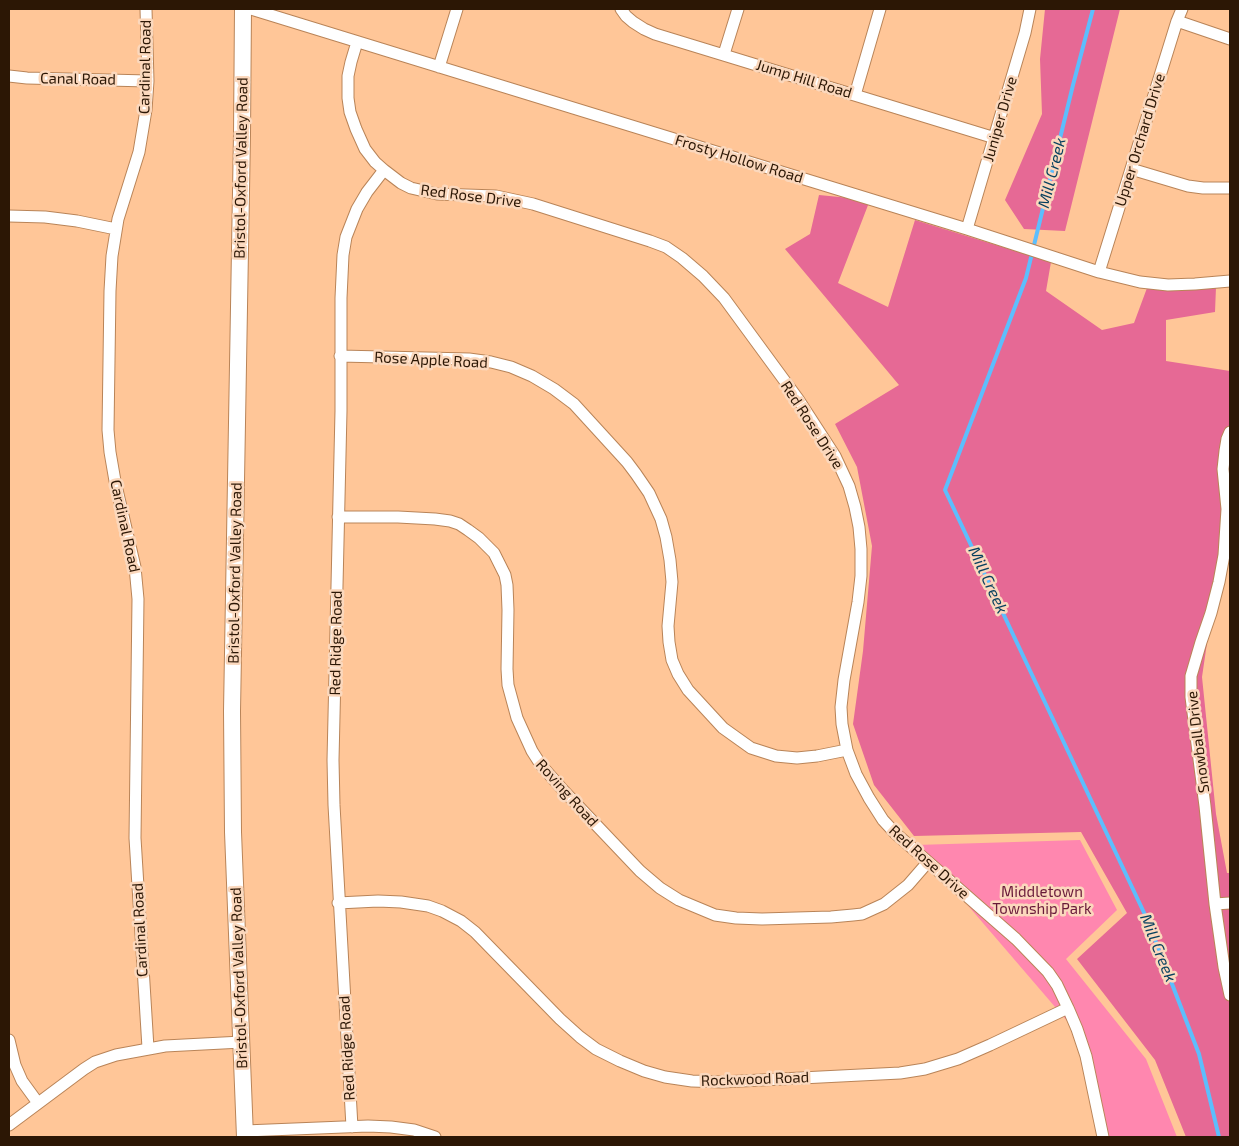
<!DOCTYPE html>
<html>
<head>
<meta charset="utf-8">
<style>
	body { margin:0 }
	#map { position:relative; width:1239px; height:1146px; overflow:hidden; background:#ffc698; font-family:"Exo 2",sans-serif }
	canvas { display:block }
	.frame { position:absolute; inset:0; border:10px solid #2c1705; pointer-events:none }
</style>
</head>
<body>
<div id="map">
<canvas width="1239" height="1146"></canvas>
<div class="frame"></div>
</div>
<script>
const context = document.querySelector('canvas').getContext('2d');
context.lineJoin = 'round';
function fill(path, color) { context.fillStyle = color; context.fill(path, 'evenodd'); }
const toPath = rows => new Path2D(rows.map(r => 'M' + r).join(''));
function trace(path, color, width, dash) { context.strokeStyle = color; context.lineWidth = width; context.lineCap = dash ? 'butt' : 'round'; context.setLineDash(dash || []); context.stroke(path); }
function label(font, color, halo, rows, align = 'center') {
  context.font = font + ' "Exo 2",sans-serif'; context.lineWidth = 5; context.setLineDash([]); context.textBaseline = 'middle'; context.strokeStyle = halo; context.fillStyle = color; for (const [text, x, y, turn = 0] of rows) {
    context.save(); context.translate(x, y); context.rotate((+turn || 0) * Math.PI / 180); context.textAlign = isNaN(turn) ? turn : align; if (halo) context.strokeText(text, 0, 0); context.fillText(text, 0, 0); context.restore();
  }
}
fill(toPath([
	[1080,840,1117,910,1066,959,1146,1059,1177,1137,1106,1137,1086,1043,916,845]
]), '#ff87af');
fill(toPath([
	[1045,9,1120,9,1065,231,1024,229,1005,200,1042,114,1040,59],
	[819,195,870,200,838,283,888,307,915,220,1051,262,1046,291,1102,330,1134,323,1147,288,1216,287,1215,312,1166,320,1166,361,1230,371,1230,486,1202,677,1216,814,1227,873,1230,873,1230,1137,1186,1137,1155,1060,1077,959,1127,913,1081,832,914,836,874,785,853,724,863,651,872,546,857,467,835,424,899,385,785,249,810,234]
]), '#e66995');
trace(toPath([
	[1093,9,1073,85,1026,278,945,490,1147,919,1199,1054,1219,1137]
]), '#5dbefd', 4);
const street = toPath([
	[146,9,148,81,146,110,139,152,118,219,112,256,110,291,108,430,110,452,115,481,135,567,138,599,135,838,148,1048],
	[251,9,967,229,1099,272,1140,282,1168,285,1195,284,1230,281],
	[621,9,626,16,633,22,644,29,655,34,995,138],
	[1177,21,1230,39],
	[357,42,351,62,348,76,348,98,350,112,356,129,365,149,375,162,384,170,401,183,411,188,437,194,496,196,533,204,650,241,666,247,682,258,703,276,724,298,798,399,835,456,849,486,855,507,859,527,861,549,861,576,858,602,844,680,841,707,842,724,847,750,856,774,869,798,883,820,895,833,1016,939,1048,972,1057,985,1068,1008,1077,1029,1086,1056,1103,1137],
	[724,54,738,9],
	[439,67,457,9],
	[9,76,27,78,148,81],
	[855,95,880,9],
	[1131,169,1188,186,1203,188,1230,188],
	[9,216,45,217,77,221,116,229],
	[967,229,1025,33,1030,9],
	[1099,272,1177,21,1182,9],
	[340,356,469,359,491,362,511,367,532,376,554,389,574,404,627,462,636,474,649,493,661,519,666,537,670,560,672,582,668,626,669,642,672,660,678,674,688,690,723,728,751,748,776,756,797,758,817,756,847,750],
	[1230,432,1227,439,1225,451,1223,469,1227,509,1224,555,1219,582,1211,613,1201,642,1191,676,1191,697,1205,806,1215,904,1224,967,1230,995],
	[338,517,398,517,435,519,450,521,459,524,468,530,479,538,494,553,505,575,507,585,508,610,507,669,508,685,517,718,532,751,541,765,563,790,640,871,660,888,679,900,715,915,736,918,762,919,831,917,853,915,862,914,884,904,908,885,928,862],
	[338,903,378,901,401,902,428,906,442,911,461,921,475,932,560,1019,580,1037,596,1049,620,1061,644,1071,665,1077,692,1081,722,1082,900,1073,925,1069,958,1059,990,1045,1068,1008],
	[1215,904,1230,903],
	[9,1040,15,1065,22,1081,38,1103],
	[9,1125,84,1069,95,1062,116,1055,165,1046,242,1042],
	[352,1127,334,805,333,760,341,411,341,298,343,255,346,237,357,209,367,192,384,170],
	[245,1131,368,1126,391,1127,414,1130,435,1137]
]);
const secondary = toPath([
	[243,9,242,134,232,711,233,832,245,1137]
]);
trace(street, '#b98458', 13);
trace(secondary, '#b98458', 18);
trace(street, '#fff', 11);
trace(secondary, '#fff', 16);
label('15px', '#2c1705', '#fbd8bd', [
	["Cardinal Road",145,67,-89],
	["Canal Road",78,79,1],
	["Jump Hill Road",804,79,17],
	["Juniper Drive",1000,119,-74],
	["Upper Orchard Drive",1140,140,-73],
	["Frosty Hollow Road",739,159,17],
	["Bristol-Oxford Valley Road",241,168,-89],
	["Red Rose Drive",471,196,7],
	["Rose Apple Road",431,360,3],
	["Red Rose Drive",812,425,57],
	["Cardinal Road",125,526,78],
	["Bristol-Oxford Valley Road",235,573,-89],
	["Red Ridge Road",336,643,-89],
	["Snowball Drive",1198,742,-97],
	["Roving Road",567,793,48],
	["Red Rose Drive",929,862,42],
	["Cardinal Road",140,930,-93],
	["Bristol-Oxford Valley Road",239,978,-92],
	["Red Ridge Road",347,1048,-93],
	["Rockwood Road",755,1079,-2]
]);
label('15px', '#681939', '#fbd8bd', [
	["Middletown",1042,892],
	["Township Park",1042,909]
]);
label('italic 16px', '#053f5e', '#fbd8bd', [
	["Mill Creek",1052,173,-76],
	["Mill Creek",988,580,65],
	["Mill Creek",1158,948,68]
]);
</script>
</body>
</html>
